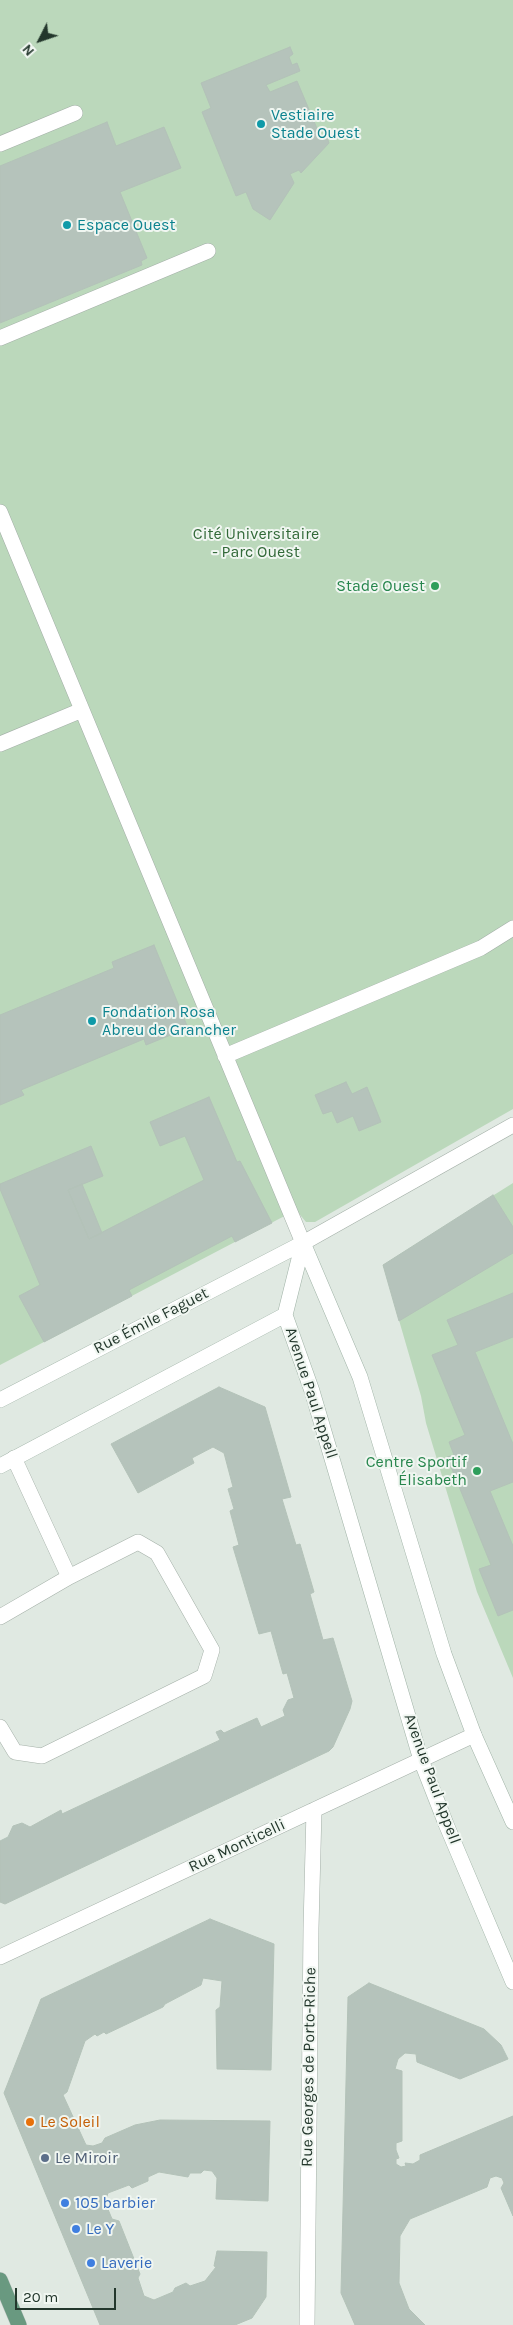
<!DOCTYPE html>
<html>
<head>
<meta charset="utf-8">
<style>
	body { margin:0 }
	#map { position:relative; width:513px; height:2325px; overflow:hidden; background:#e0e9e2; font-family:Karla,sans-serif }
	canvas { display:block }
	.north { position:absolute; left:15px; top:15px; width:50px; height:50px; -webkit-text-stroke:4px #f0f6f1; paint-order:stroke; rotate:229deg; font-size:14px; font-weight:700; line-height:20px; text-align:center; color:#23372c }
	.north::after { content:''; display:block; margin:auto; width:18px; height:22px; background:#23372c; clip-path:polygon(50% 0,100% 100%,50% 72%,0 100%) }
	.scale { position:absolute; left:15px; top:2288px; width:101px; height:22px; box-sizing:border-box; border:2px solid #23372c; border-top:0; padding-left:6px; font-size:15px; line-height:18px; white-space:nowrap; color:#23372c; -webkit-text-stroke:4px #f0f6f1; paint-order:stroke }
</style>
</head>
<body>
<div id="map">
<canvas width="513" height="2325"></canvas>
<div class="north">N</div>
<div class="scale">20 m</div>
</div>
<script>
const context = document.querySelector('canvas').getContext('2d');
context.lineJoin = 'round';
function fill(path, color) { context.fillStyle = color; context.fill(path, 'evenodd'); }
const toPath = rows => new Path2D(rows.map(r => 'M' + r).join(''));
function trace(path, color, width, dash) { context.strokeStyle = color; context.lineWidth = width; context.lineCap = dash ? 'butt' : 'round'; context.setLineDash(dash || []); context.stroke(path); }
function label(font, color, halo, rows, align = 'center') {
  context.font = font + ' Karla,sans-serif'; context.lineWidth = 4; context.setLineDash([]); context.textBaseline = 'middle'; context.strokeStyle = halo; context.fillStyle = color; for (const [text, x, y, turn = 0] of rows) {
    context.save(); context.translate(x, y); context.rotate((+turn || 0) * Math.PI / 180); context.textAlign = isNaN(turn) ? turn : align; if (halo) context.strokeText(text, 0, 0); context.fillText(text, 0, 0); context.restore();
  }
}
fill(toPath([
	[0,0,513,0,513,1109,315,1222,306,1222,296,1210,0,1365],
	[513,1183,513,1678,477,1592,426,1423,421,1396,383,1265]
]), '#bbd8bb');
const building = toPath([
	[290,47,293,54,289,57,292,65,297,63,300,71,266,85,270,92,297,81,321,138,327,137,329,143,301,173,299,170,290,174,294,183,270,220,253,209,246,192,236,196,202,112,211,108,201,83,290,47],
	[107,122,116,146,164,127,181,168,120,192,147,258,141,261,142,265,0,323,0,166,107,122],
	[154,945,188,1028,146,1045,144,1039,21,1090,24,1095,0,1105,0,1015,114,968,112,962,154,945],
	[346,1082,352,1094,367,1087,381,1122,359,1131,353,1116,337,1123,332,1111,323,1114,315,1095,346,1082],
	[209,1097,237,1162,240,1161,272,1223,235,1242,232,1236,129,1290,132,1296,44,1342,19,1296,40,1285,0,1189,0,1184,91,1146,103,1176,68,1190,89,1239,204,1180,185,1136,160,1146,150,1122,209,1097],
	[82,1184,102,1233,89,1239,68,1190,82,1184],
	[493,1195,513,1227,513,1253,399,1321,383,1265,493,1195],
	[513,1293,513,1337,475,1352,513,1444,513,1482,490,1491,513,1546,513,1610,498,1616,479,1569,491,1565,447,1457,454,1455,449,1442,465,1435,432,1355,458,1345,447,1320,513,1293],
	[219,1387,265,1407,291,1497,282,1499,296,1545,300,1544,314,1592,310,1594,323,1640,333,1638,352,1701,350,1709,333,1747,329,1751,5,1904,0,1902,0,1841,8,1837,13,1826,22,1823,30,1827,61,1810,62,1814,220,1740,216,1732,221,1730,224,1733,257,1718,261,1727,285,1716,283,1710,288,1700,294,1698,287,1673,283,1674,271,1631,259,1634,233,1547,239,1545,230,1511,234,1509,228,1489,233,1487,224,1453,213,1447,192,1458,194,1463,138,1493,111,1444,219,1387],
	[210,1919,274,1944,271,2070,217,2069,216,2010,220,2007,222,1981,203,1978,201,1985,165,2004,163,2007,106,2034,104,2032,97,2036,95,2034,85,2041,67,2092,63,2095,86,2145,93,2146,102,2143,105,2138,135,2125,160,2120,270,2121,268,2201,216,2199,217,2178,212,2171,204,2170,201,2173,190,2173,188,2177,159,2172,148,2177,148,2181,132,2188,129,2185,108,2193,105,2202,112,2219,119,2221,140,2274,138,2278,144,2296,154,2300,173,2292,175,2288,186,2283,190,2286,205,2281,216,2267,214,2266,217,2251,267,2252,266,2297,252,2318,235,2325,100,2325,4,2093,41,1999,210,1919],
	[369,1983,484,2029,501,2045,508,2059,460,2079,417,2062,416,2054,405,2053,398,2059,395,2069,402,2071,402,2141,396,2143,396,2150,399,2158,396,2159,396,2164,401,2167,406,2166,405,2163,413,2164,420,2160,420,2155,513,2116,513,2216,501,2188,504,2183,502,2178,496,2176,490,2178,487,2187,410,2219,400,2236,399,2283,409,2309,425,2325,355,2325,341,2293,348,1997,369,1983]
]);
fill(building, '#b5c3bb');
trace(building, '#b3c2b8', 1);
const lane = toPath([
	[0,144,75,113],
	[0,338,208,251],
	[0,512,303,1243],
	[0,744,82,710],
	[225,1056,481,948,513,928],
	[14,1458,69,1577],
	[0,1617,69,1577,138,1542,157,1553,212,1650,204,1676,42,1756,15,1752,0,1727]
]);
const street = toPath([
	[303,1243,513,1125],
	[0,1957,474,1735],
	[307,2325,311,1928,314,1810]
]);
const secondary = toPath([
	[303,1243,285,1315,312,1391,421,1760,446,1824,513,1982],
	[303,1243,360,1377,444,1654,474,1735,513,1822],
	[0,1400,303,1243],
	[0,1466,285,1315]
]);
const primary = toPath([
	[0,2280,19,2325]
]);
trace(lane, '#a4b0a8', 16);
trace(street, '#a4b0a8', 16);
trace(secondary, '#a0b3a7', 16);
trace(primary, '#c1c7c4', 16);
trace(lane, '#fff', 15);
trace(street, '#fff', 15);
trace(secondary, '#fff', 15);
trace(primary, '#699980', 15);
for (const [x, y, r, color] of [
	[261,124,5,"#0f9aa8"],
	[67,225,5,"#0f9aa8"],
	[435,586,5,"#2e9e5b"],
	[92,1021,5,"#0f9aa8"],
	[477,1471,5,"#2e9e5b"],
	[30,2122,5,"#e8710a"],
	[45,2158,5,"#5c6f8a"],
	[65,2203,5,"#3f7fe0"],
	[76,2229,5,"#3f7fe0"],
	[91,2263,5,"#3f7fe0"]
]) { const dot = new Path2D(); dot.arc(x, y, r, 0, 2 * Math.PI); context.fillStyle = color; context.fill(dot); trace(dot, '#f0f6f1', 2); }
label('16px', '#0d838f', '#f0f6f1', [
	["Vestiaire",271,115],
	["Stade Ouest",271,133],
	["Espace Ouest",77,225],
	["Fondation Rosa",102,1012],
	["Abreu de Grancher",102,1030]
], 'left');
label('16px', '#326938', '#f0f6f1', [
	["Cité Universitaire",256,534],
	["- Parc Ouest",256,552]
]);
label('16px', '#27864d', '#f0f6f1', [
	["Stade Ouest",425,586],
	["Centre Sportif",467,1462],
	["Élisabeth",467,1480]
], 'right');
label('16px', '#23372c', '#f0f6f1', [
	["Rue Émile Faguet",151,1321,-27],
	["Avenue Paul Appell",311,1393,72],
	["Avenue Paul Appell",432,1779,70],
	["Rue Monticelli",237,1846,-25],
	["Rue Georges de Porto-Riche",309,2067,-89]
]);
label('16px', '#c56008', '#f0f6f1', [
	["Le Soleil",40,2122]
], 'left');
label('16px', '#4e5e75', '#f0f6f1', [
	["Le Miroir",55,2158]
], 'left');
label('16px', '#366cbe', '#f0f6f1', [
	["105 barbier",75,2203],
	["Le Y",86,2229],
	["Laverie",101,2263]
], 'left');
</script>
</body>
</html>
